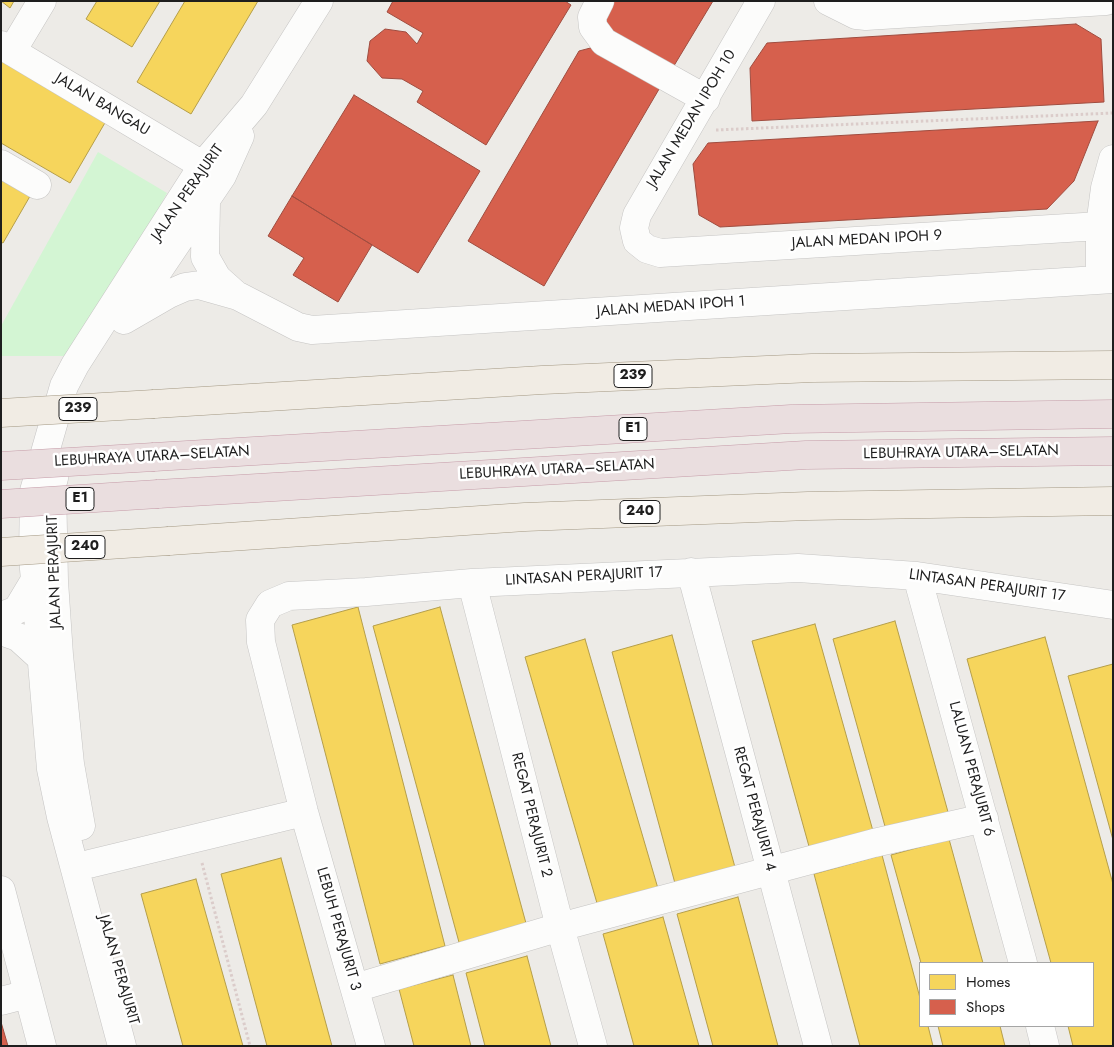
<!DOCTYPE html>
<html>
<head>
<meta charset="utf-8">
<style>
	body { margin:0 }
	#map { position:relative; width:1114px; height:1047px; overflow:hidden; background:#edebe7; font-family:Jost,sans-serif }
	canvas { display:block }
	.frame { position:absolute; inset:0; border:2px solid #1e1e1e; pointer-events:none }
	.legend { position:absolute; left:919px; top:962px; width:175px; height:65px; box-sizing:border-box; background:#fff; border:1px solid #a5a5a5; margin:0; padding:6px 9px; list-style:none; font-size:15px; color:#1e1e1e }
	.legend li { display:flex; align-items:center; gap:10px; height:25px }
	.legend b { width:25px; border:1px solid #a5a5a5 }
</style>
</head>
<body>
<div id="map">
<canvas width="1114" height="1047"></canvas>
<div class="frame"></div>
<ul class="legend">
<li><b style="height:14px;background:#f6d55c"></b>Homes</li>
<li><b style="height:14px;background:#d6604d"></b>Shops</li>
</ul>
</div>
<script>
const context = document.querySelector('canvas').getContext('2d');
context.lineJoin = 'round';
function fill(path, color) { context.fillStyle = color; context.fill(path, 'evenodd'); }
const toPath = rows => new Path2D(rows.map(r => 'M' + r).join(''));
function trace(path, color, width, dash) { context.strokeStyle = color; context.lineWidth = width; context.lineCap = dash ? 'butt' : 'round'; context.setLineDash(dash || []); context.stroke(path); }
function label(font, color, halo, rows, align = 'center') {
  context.font = font + ' Jost,sans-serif'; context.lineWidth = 5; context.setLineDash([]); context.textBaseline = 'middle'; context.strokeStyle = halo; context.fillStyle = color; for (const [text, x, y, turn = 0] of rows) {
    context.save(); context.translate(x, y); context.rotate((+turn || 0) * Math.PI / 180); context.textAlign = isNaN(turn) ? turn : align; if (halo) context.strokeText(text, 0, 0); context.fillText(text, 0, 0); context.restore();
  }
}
fill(toPath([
	[98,152,167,193,80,356,1,356,1,326]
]), '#d3f5d3');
const homes = toPath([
	[1,1,14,1,10,8,1,1],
	[97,1,160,1,132,47,86,19,97,1],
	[185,1,258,1,191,114,137,82,185,1],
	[1,61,106,121,70,183,1,143,1,61],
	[1,173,33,191,3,243,1,242,1,173],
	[358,607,445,946,380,964,292,625,358,607],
	[440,607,527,927,460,946,373,626,440,607],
	[895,621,948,812,886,830,833,639,895,621],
	[815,624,873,831,810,850,752,641,815,624],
	[672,635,736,871,676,887,612,652,672,635],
	[1045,637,1113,884,1113,1046,1073,1046,1068,1026,1093,1026,1093,963,1051,963,967,659,1045,637],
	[585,639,659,892,599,910,525,657,585,639],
	[1113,664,1113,840,1068,676,1113,664],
	[949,839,983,963,921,963,891,855,949,839],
	[882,855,920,998,920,1026,928,1026,933,1046,860,1046,814,874,882,855],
	[281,858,332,1046,267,1046,221,874,281,858],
	[196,879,243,1046,183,1046,141,894,196,879],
	[738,897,778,1046,713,1046,677,914,738,897],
	[663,917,699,1046,634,1046,603,934,663,917],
	[527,956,551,1046,485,1046,466,973,527,956],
	[453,975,471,1046,414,1046,399,989,453,975],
	[938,1026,1000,1026,1005,1046,943,1046,938,1026]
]);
fill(homes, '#f6d55c');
trace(homes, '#b59e49', 1);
const shops = toPath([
	[393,1,565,1,571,5,486,145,417,102,423,91,402,79,382,78,367,61,370,41,385,29,406,32,417,44,423,33,387,12,393,1],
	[612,1,713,1,672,69,610,32,602,18,612,1],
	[1076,24,1101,39,1104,102,752,121,750,68,767,43,1076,24],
	[598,46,662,84,544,286,468,241,579,51,598,46],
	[354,95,480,171,418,273,292,196,354,95],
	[1098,121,1074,181,1047,209,720,227,699,215,693,164,708,143,1098,121],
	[292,196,372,245,338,302,293,275,304,258,268,236,292,196],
	[1,1022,8,1046,1,1046,1,1022]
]);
fill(shops, '#d6604d');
trace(shops, '#9f4c3f', 1);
const minor = toPath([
	[600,1,592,17,593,27,604,42,706,99],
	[761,1,637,215,634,228,637,241,647,249,660,253,1100,226],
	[828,1,856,15,866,16,1106,1],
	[1,45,219,175],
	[12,51,42,1],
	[1,164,37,185],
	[206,202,205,257,217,278,236,295],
	[1100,279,1100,226,1105,188,1113,159],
	[135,305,222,176,240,136],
	[124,320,169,294,185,287,199,285,238,296,298,327,312,330,1113,279],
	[54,478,52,485,54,581,59,655,70,764,81,826],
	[691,572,818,1046],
	[917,576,1023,963],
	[472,583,560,927,593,1046],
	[1,616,17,610,35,580],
	[1,631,18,637,40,657],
	[89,864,304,812],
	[1,890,42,1046],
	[355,988,560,927,874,843,984,818],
	[1,1001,28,994],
	[1040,1026,1045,1046],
	[122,1046,61,817,51,769,33,557,34,491,64,386,75,365,203,165,254,105,319,1],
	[371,1046,304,812,261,642,260,620,270,604,289,596,366,592,472,583,798,568,917,576,1113,605]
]);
const major = toPath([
	[154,404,542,380,812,368,1113,365],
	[169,541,525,517,808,506,1113,501]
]);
const highway = toPath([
	[154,457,791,419,1113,414],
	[158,494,806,455,1113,451]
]);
trace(minor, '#c5c4c3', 29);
trace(major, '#a39883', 29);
trace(highway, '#c59ba8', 29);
trace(toPath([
	[716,130,1113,113],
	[202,863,250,1046]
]), '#dbccca', 3, [2.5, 2.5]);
trace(minor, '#fcfcfb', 28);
trace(major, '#f1ece4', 28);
trace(highway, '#eadedf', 28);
const majorBridge = toPath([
	[1,413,154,404],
	[1,552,169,541]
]);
const highwayBridge = toPath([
	[1,466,154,457],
	[1,504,158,494]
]);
trace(majorBridge, '#a39883', 29, []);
trace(highwayBridge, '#c59ba8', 29, []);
trace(majorBridge, '#f1ece4', 28);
trace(highwayBridge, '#eadedf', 28);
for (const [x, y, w] of [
	[633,376,38],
	[78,409,38],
	[633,429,28],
	[80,499,28],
	[640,512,40],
	[85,547,40]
]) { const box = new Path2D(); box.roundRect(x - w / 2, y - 11.5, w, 23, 4); context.fillStyle = '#fff'; context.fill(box); trace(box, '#1e1e1e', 1); }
label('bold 14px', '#1e1e1e', null, [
	["239",633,376],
	["239",78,409],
	["E1",633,429],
	["E1",80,499],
	["240",640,512],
	["240",85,547]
]);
label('15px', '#1e1e1e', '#fff', [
	["JALAN BANGAU",102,105,31],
	["JALAN MEDAN IPOH 10",692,119,-59],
	["JALAN PERAJURIT",188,193,-55],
	["JALAN MEDAN IPOH 9",867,240,-3],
	["JALAN MEDAN IPOH 1",671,307,-4],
	["LEBUHRAYA UTARA–SELATAN",961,453,-1],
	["LEBUHRAYA UTARA–SELATAN",152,457,-3],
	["LEBUHRAYA UTARA–SELATAN",557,470,-3],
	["JALAN PERAJURIT",55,572,-92],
	["LINTASAN PERAJURIT 17",584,577,-3],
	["LINTASAN PERAJURIT 17",987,586,8],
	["LALUAN PERAJURIT 6",971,769,75],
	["REGAT PERAJURIT 4",754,809,75],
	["REGAT PERAJURIT 2",531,815,76],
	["LEBUH PERAJURIT 3",338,929,74],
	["JALAN PERAJURIT",118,970,74]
]);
</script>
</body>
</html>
